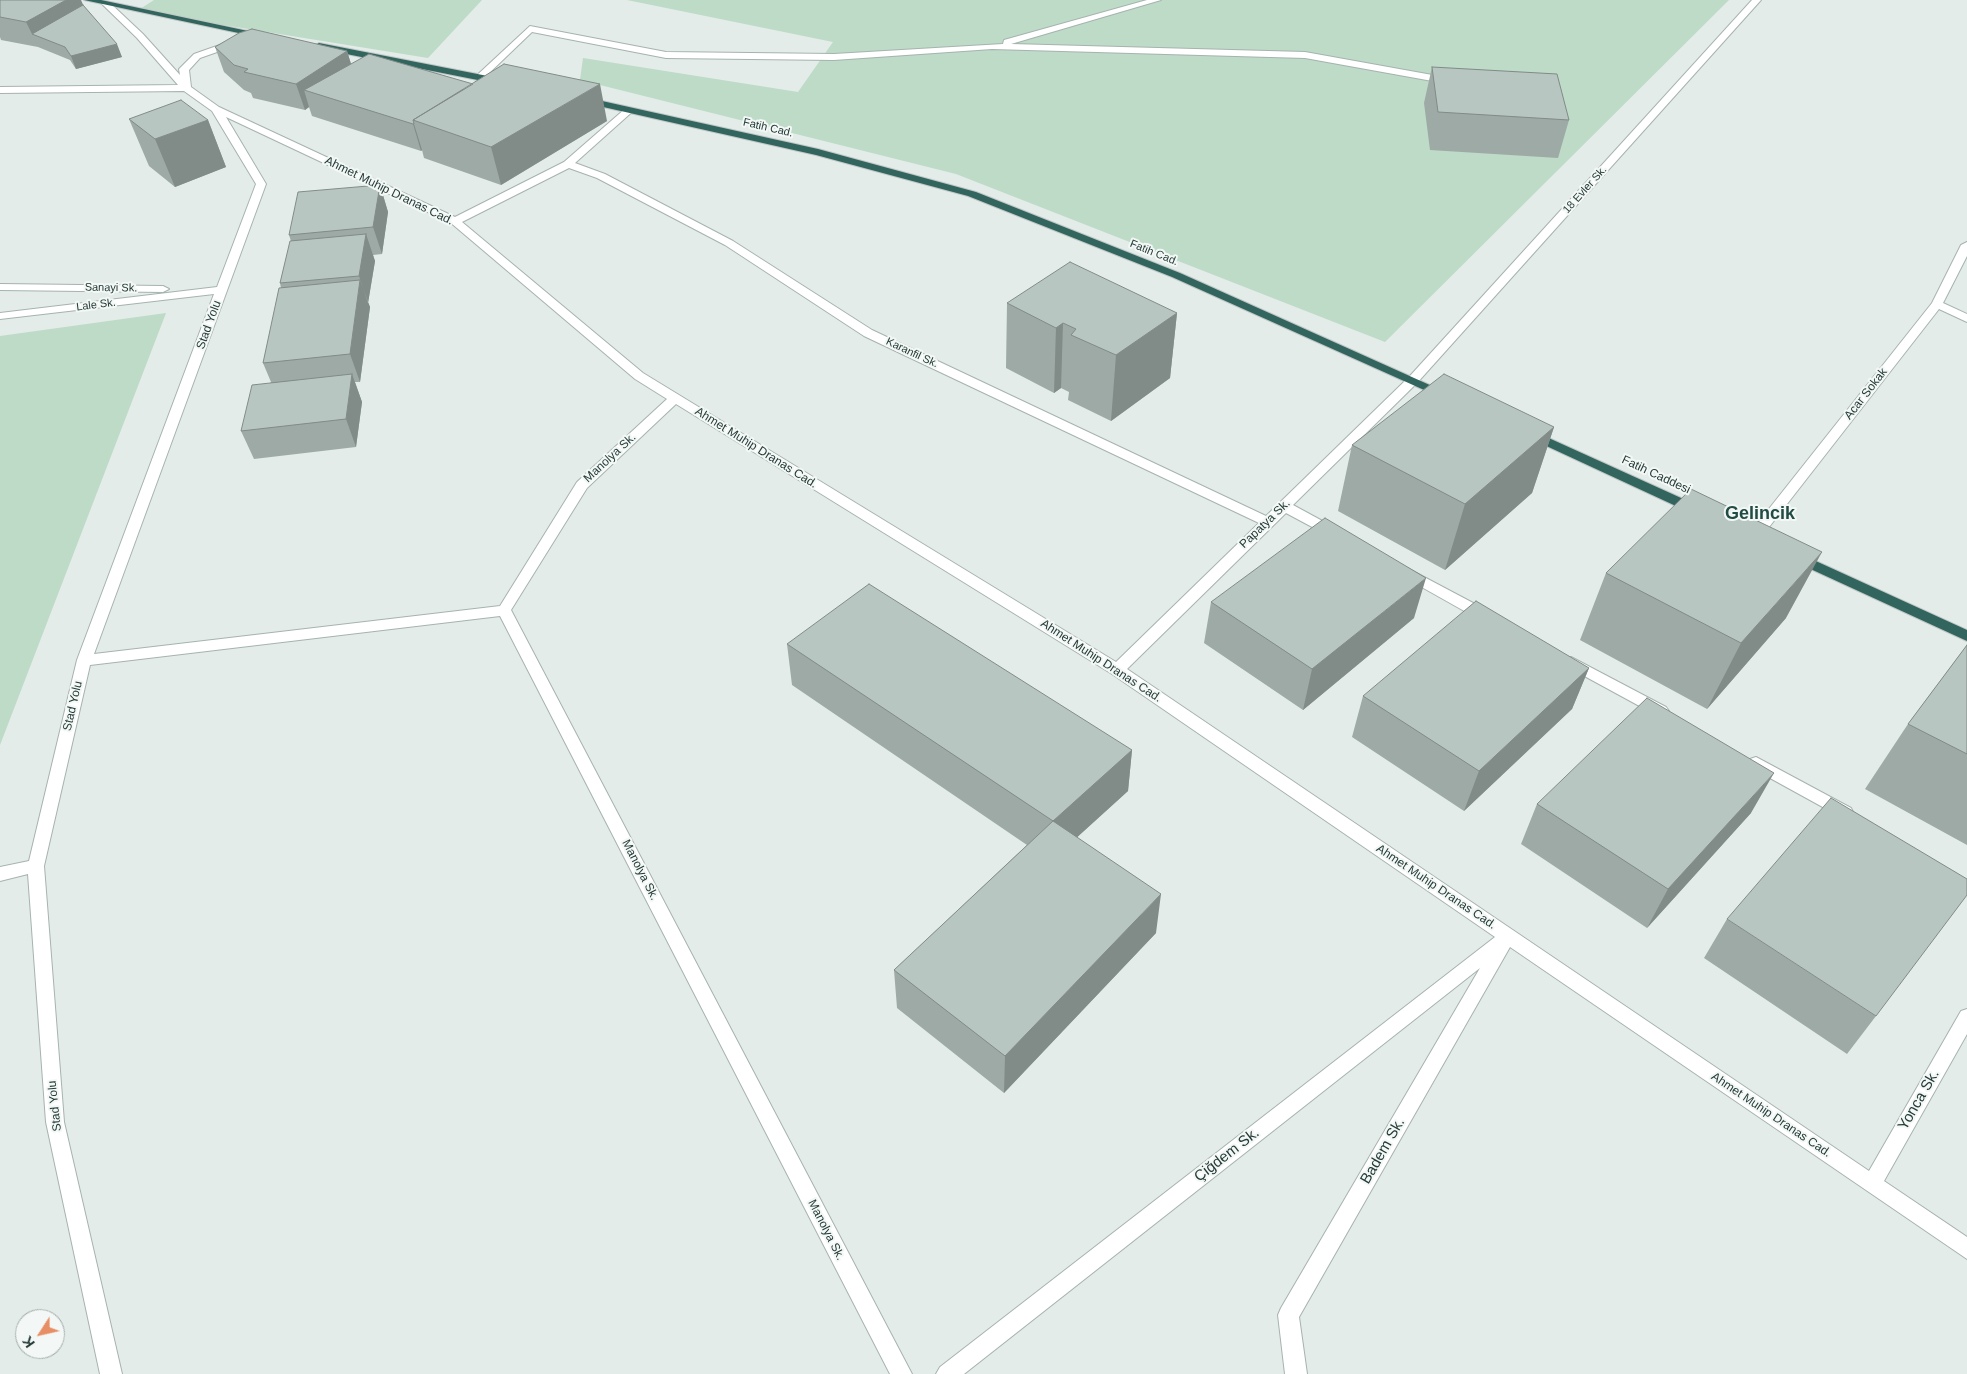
<!DOCTYPE html>
<html>
<head>
<meta charset="utf-8">
<style>
	body { margin:0 }
	#map { position:relative; width:1967px; height:1374px; overflow:hidden; background:#e3ece8; font-family:Arial,sans-serif }
	canvas { display:block }
	.north { position:absolute; left:15px; top:1309px; width:50px; height:50px; box-sizing:border-box; background:#f3f8f6; border:1px solid #a0acaa; border-radius:50%; rotate:235deg; font-size:14px; font-weight:700; line-height:20px; text-align:center; color:#243b37 }
	.north::after { content:''; display:block; margin:auto; width:18px; height:22px; background:#e78e65; clip-path:polygon(50% 0,100% 100%,50% 72%,0 100%) }
</style>
</head>
<body>
<div id="map">
<canvas width="1967" height="1374"></canvas>
<div class="north">K</div>
</div>
<script>
const context = document.querySelector('canvas').getContext('2d');
context.lineJoin = 'round';
function fill(path, color) { context.fillStyle = color; context.fill(path, 'evenodd'); }
const toPath = rows => new Path2D(rows.map(r => 'M' + r).join(''));
function trace(path, color, width, dash) { context.strokeStyle = color; context.lineWidth = width; context.lineCap = dash ? 'butt' : 'round'; context.setLineDash(dash || []); context.stroke(path); }
function label(font, color, halo, rows, align = 'center') {
  context.font = font + ' Arial,sans-serif'; context.lineWidth = 4; context.setLineDash([]); context.textBaseline = 'middle'; context.strokeStyle = halo; context.fillStyle = color; for (const [text, x, y, turn = 0] of rows) {
    context.save(); context.translate(x, y); context.rotate((+turn || 0) * Math.PI / 180); context.textAlign = isNaN(turn) ? turn : align; if (halo) context.strokeText(text, 0, 0); context.fillText(text, 0, 0); context.restore();
  }
}
fill(toPath([
	[154,0,482,0,428,58,137,11],
	[627,0,1729,0,1385,342,956,174,580,80,583,58,798,92,833,42],
	[166,313,0,745,0,336]
]), '#bddbc7');
const minor = toPath([
	[1147,0,1161,0,1011,44,1305,52,1449,78,1454,81,1449,84,1305,58,992,49,834,60,666,58,532,32,483,79,475,77,530,26,666,52,834,54,1003,44,1004,40,1147,0],
	[1752,0,1761,0,1417,383,1293,505,1339,530,1341,533,1339,536,1329,536,1286,513,1127,669,1869,1171,1961,1011,1967,1009,1967,1034,1884,1181,1967,1237,1967,1259,1510,947,1299,1317,1307,1374,1285,1374,1278,1315,1281,1308,1480,968,964,1374,936,1374,940,1367,1495,937,1112,674,676,404,587,488,511,610,912,1374,890,1374,500,616,90,665,44,866,64,1122,122,1374,100,1374,46,1122,28,874,0,881,0,867,29,861,77,660,214,294,0,319,0,313,217,287,256,184,212,111,184,91,0,93,0,87,178,85,137,38,102,4,109,2,143,34,180,75,179,69,194,54,231,41,237,41,237,45,200,58,189,70,191,87,219,107,455,217,564,162,626,108,632,108,632,112,575,163,605,174,733,241,872,330,1266,516,1409,377,1752,0],
	[226,117,451,223,635,379,667,399,577,482,500,606,94,654,266,184,226,117],
	[569,168,597,178,725,245,864,336,1259,523,1116,662,643,373,462,222,569,168],
	[1967,242,1967,256,1943,303,1967,314,1967,322,1939,309,1759,540,1749,540,1747,537,1749,534,1932,303,1961,245,1967,242],
	[0,284,163,286,169,289,163,292,0,290,0,284],
	[1407,568,1492,613,1494,617,1492,621,1482,621,1402,576,1400,573,1407,568],
	[1571,657,1666,707,1669,711,1666,715,1656,715,1566,666,1564,662,1566,658,1571,657],
	[1756,757,1851,808,1853,812,1851,816,1845,818,1839,816,1750,767,1748,763,1750,759,1756,757]
]);
const highway = toPath([
	[84,0,101,0,267,35,262,38,84,0],
	[319,43,503,79,508,82,503,85,316,48,314,46,319,43],
	[584,97,818,149,976,192,1180,273,1452,395,1446,399,1442,398,1172,277,968,196,816,155,581,102,579,100,584,97],
	[1531,430,1701,507,1703,510,1696,514,1691,513,1527,437,1525,434,1531,430],
	[1796,552,1967,630,1967,641,1791,560,1789,557,1791,554,1796,552]
]);
trace(minor, '#a6b3af', 2);
trace(highway, '#c2c8c7', 2);
fill(minor, '#fff');
fill(highway, '#32655e');
fill(toPath([
	[0,0,83,5,122,57,76,69,70,60,38,47,1,40,0,37],
	[215,47,347,51,351,64,607,121,501,185,424,158,422,150,421,151,312,116,309,107,305,110,253,98,251,93,244,90,224,72],
	[1432,67,1569,120,1558,158,1430,150,1424,103],
	[129,119,208,120,226,167,175,187,149,166],
	[380,185,388,212,382,254,373,255,375,261,368,303,370,307,360,382,355,382,362,402,356,447,254,459,241,431,271,382,263,363,281,288,280,283,291,241,289,235],
	[1007,303,1177,313,1170,378,1111,421,1068,400,1069,392,1061,388,1054,393,1006,368],
	[1554,427,1532,493,1445,570,1338,511,1352,445],
	[1606,573,1786,618,1707,709,1580,640],
	[1211,602,1414,618,1303,710,1204,643],
	[787,644,1132,750,1128,791,1077,837,1156,933,1004,1093,897,1008,894,970,1027,845,792,685],
	[1967,645,1967,845,1865,789,1908,724],
	[1589,668,1572,709,1464,811,1352,737,1363,696],
	[1537,804,1751,813,1647,928,1521,844],
	[1727,919,1876,1016,1847,1054,1704,958]
]), '#9eaaa6');
fill(toPath([
	[66,0,81,0,89,18,32,34,26,22],
	[117,44,122,57,76,69,71,56],
	[347,51,355,77,304,90,309,107,305,110,296,84],
	[600,84,607,121,501,185,491,147],
	[208,120,226,167,175,187,155,139],
	[413,124,414,124,422,150,421,151],
	[380,185,388,212,382,254,373,227],
	[366,234,375,261,368,303,359,276],
	[360,280,370,307,360,382,350,354],
	[1177,313,1170,378,1111,421,1116,355],
	[1063,323,1061,388,1054,393,1056,328],
	[352,374,362,402,356,447,346,419],
	[1554,427,1532,493,1445,570,1465,504],
	[1822,552,1786,618,1707,709,1741,643],
	[1426,578,1414,618,1303,710,1312,669],
	[1589,668,1572,709,1464,811,1479,771],
	[1132,750,1128,791,1051,861,1053,821],
	[1774,773,1751,813,1647,928,1668,889],
	[1161,894,1156,933,1004,1093,1005,1056]
]), '#818b87');
const building = toPath([
	[0,0,66,0,26,22,0,17,0,0],
	[83,5,117,44,71,56,65,47,32,34,83,5],
	[252,29,347,51,296,84,244,72,248,69,234,65,215,47,239,33,252,29],
	[369,54,473,84,413,120,414,124,413,124,304,90,369,54],
	[504,64,600,84,491,147,413,120,504,64],
	[1432,67,1557,74,1569,120,1438,112,1432,67],
	[181,100,208,120,155,139,129,119,181,100],
	[380,185,373,227,289,235,298,192,380,185],
	[366,234,359,276,280,283,290,241,366,234],
	[1070,262,1177,313,1116,355,1071,335,1076,329,1063,323,1056,328,1007,303,1070,262],
	[360,280,350,354,263,363,279,288,360,280],
	[352,374,346,419,241,431,252,385,352,374],
	[1444,374,1554,427,1465,504,1352,445,1444,374],
	[1691,489,1822,552,1741,643,1606,573,1691,489],
	[1325,518,1426,578,1312,669,1211,602,1325,518],
	[869,584,1132,750,1053,821,787,644,869,584],
	[1476,601,1589,668,1479,771,1363,696,1476,601],
	[1967,645,1967,754,1908,724,1967,645],
	[1647,698,1774,773,1668,889,1537,804,1647,698],
	[1831,798,1967,879,1967,895,1876,1016,1727,919,1831,798],
	[1053,821,1161,894,1005,1056,894,970,1053,821]
]);
fill(building, '#b8c6c1');
trace(building, '#818b87', 1);
label('11px', '#243b37', '#f3f8f6', [
	["Fatih Cad.",768,128,13],
	["18 Evler Sk.",1585,190,-48],
	["Fatih Cad.",1154,253,22],
	["Sanayi Sk.",111,288,1],
	["Lale Sk.",96,305,-7],
	["Karanfil Sk.",912,353,25]
]);
label('12px', '#243b37', '#f3f8f6', [
	["Ahmet Muhip Dranas Cad.",389,191,26],
	["Stad Yolu",209,325,-70],
	["Acar Sokak",1866,394,-52],
	["Ahmet Muhip Dranas Cad.",756,448,32],
	["Manolya Sk.",610,458,-43],
	["Fatih Caddesi",1656,475,25],
	["Papatya Sk.",1265,524,-44],
	["Ahmet Muhip Dranas Cad.",1101,661,33],
	["Stad Yolu",73,706,-77],
	["Manolya Sk.",640,870,63],
	["Ahmet Muhip Dranas Cad.",1436,887,34],
	["Stad Yolu",55,1106,-96],
	["Ahmet Muhip Dranas Cad.",1771,1115,34],
	["Manolya Sk.",826,1230,63]
]);
label('15px', '#243b37', '#f3f8f6', [
	["Yonca Sk.",1919,1100,-60],
	["Badem Sk.",1383,1151,-60],
	["Çiğdem Sk.",1227,1155,-38]
]);
label('bold 18px', '#214c44', '#f3f8f6', [
	["Gelincik",1760,514]
]);
</script>
</body>
</html>
